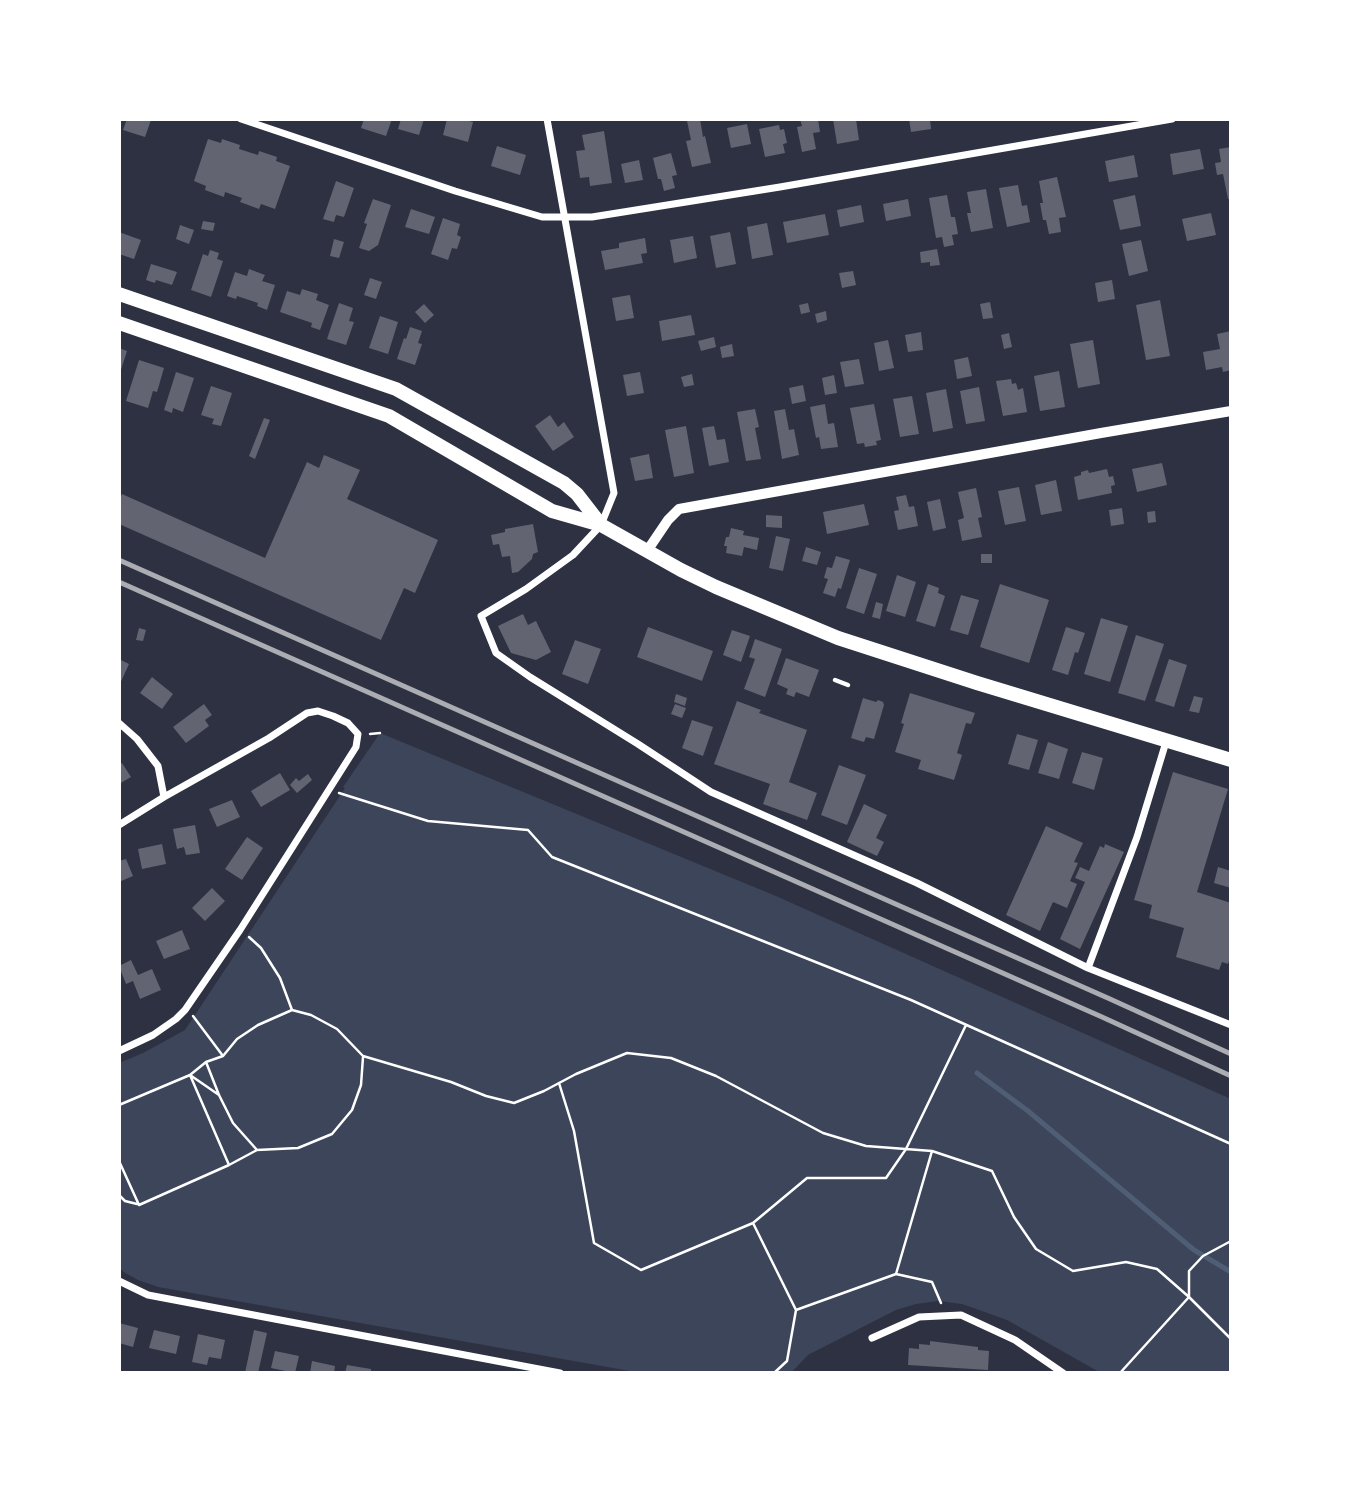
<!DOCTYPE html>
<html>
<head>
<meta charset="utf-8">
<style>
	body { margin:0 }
	#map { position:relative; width:1350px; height:1492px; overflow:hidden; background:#2d3142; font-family:Commissioner,sans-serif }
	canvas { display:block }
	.frame { position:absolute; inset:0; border:121px solid #fff; pointer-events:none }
</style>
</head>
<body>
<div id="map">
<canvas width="1350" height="1492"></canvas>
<div class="frame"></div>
</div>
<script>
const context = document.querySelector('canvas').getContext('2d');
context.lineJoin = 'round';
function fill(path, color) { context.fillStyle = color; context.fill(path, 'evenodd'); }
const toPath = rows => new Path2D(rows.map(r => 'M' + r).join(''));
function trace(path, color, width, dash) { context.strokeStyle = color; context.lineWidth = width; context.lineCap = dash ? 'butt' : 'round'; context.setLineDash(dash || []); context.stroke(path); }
fill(toPath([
	[380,733,776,896,1231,1099,1231,1373,1101,1373,1007,1320,962,1304,938,1301,916,1304,896,1310,808,1355,791,1373,641,1373,158,1287,138,1280,125,1273,119,1268,119,1063,143,1053,185,1030,345,788,343,787]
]), '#3c4559');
trace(toPath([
	[977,1073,1028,1111,1194,1250,1231,1272]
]), '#4f5d75', 5);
fill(toPath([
	[127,119,151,120,145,137,123,130],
	[364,119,392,119,386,136,361,128],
	[401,119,424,119,419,135,398,129],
	[447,119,461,119,473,122,468,142,443,135],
	[700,119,703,137,705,136,711,163,692,167,686,141,691,140,687,121],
	[800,119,818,119,820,132,813,133,816,149,802,152,797,127,802,126],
	[833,119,856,119,859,140,837,144],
	[909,119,930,119,931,129,911,132],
	[747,124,751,144,731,148,727,128],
	[779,125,780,130,784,129,787,143,783,144,785,153,765,157,759,129],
	[604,131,612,183,590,186,589,177,580,178,576,151,585,150,582,135],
	[208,139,221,143,222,139,240,145,239,149,258,155,259,151,277,157,276,161,290,166,275,209,261,204,259,209,240,202,242,198,225,192,224,197,205,190,206,186,194,181],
	[497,146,526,155,520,175,491,166],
	[1231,147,1231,199,1228,199,1223,174,1217,175,1215,163,1221,162,1219,149],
	[1200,149,1204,169,1173,175,1170,154],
	[671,153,677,175,672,176,675,188,664,191,661,179,658,179,653,158],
	[1134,155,1138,177,1109,182,1105,161],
	[639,160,643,180,625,183,621,164],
	[1057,177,1066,217,1059,218,1061,232,1049,234,1046,220,1043,220,1040,203,1043,203,1039,181],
	[336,181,354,188,344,217,336,215,334,222,323,219],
	[1018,185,1022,206,1027,205,1030,222,1007,227,999,188],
	[986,189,993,228,971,232,967,213,971,213,967,192],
	[947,195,951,217,955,217,958,234,952,235,954,245,944,247,942,237,936,238,929,198],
	[1135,195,1141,226,1120,230,1113,200],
	[373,199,391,205,378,245,369,251,359,248,367,224,364,223],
	[908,199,911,216,886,221,883,204],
	[861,205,864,222,840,227,837,210],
	[411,209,435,217,429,234,405,227],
	[1211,213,1216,235,1187,241,1182,219],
	[825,214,829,235,787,243,783,222],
	[443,218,460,224,457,235,461,237,457,249,452,248,448,260,431,254],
	[203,221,215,223,213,231,201,229],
	[767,223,773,255,752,259,747,227],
	[180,225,194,230,189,244,176,239],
	[119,232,141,240,134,259,119,254],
	[730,232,736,264,716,268,710,236],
	[693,236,697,258,674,263,670,240],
	[645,238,647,253,641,254,643,263,605,270,601,251,619,248,619,243],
	[334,239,344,242,339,258,330,256],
	[1141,240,1148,271,1129,276,1122,244],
	[937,249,940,265,930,266,930,262,921,263,920,252],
	[210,250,219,253,217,259,223,261,211,297,191,290,203,254,208,256],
	[151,264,177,272,172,285,156,280,155,283,146,280],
	[249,269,265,275,262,281,275,285,267,310,257,306,258,303,237,296,236,299,227,296,235,272,247,276],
	[853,271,856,285,842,288,839,273],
	[370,278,382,282,376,299,364,295],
	[1112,280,1115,299,1098,302,1095,283],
	[302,289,318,294,316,300,329,305,320,330,311,327,312,323,280,312,287,291,300,295],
	[630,295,634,318,616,321,612,298],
	[1160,300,1170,356,1146,360,1136,305],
	[990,302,993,318,983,319,980,304],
	[339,303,353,308,349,321,354,322,346,345,327,339],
	[808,303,810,312,801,314,799,305],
	[424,304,434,315,425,323,415,312],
	[826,311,827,320,817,323,815,314],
	[691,315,695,335,662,341,659,321],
	[380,316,398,322,388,354,369,348],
	[410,327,422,331,418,343,422,344,415,365,397,359,404,338,406,339],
	[1231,331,1231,370,1223,372,1222,367,1206,370,1203,352,1220,349,1217,334],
	[921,332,923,350,908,352,905,335],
	[1009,333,1012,347,1004,349,1001,335],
	[714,337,716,347,701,351,698,341],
	[888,340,894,368,879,371,874,343],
	[1093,340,1100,384,1078,388,1070,344],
	[732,344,734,356,722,358,720,347],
	[119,348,127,351,120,373,119,373],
	[968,357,972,376,957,379,954,360],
	[859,359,864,384,845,387,840,362],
	[139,360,164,368,157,392,153,391,148,408,126,401],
	[1059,371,1065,407,1040,411,1034,376],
	[176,372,194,378,183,412,173,408,172,413,164,410],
	[640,372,644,393,627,396,623,375],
	[692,374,694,385,684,387,681,377],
	[834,375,837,393,825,395,822,378],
	[1011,379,1012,384,1016,383,1018,390,1023,388,1027,412,1003,416,996,381],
	[803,385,806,401,792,404,789,388],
	[211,386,232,393,221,426,212,424,214,419,201,415],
	[979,387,985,421,966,424,960,391],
	[946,389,953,428,933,432,926,393],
	[912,396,919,434,900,437,893,399],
	[825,404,828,424,834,423,838,447,821,449,819,437,816,438,810,407],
	[874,404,881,440,876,441,877,445,865,447,864,443,857,444,850,408],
	[755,409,759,427,755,428,761,459,746,461,737,412],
	[785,409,789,430,794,429,799,455,782,459,774,411],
	[550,415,558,427,564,422,574,437,553,451,535,426],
	[264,418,270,420,255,459,249,456],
	[686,426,694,473,674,477,665,430],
	[714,426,717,440,725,439,729,462,709,466,702,428],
	[649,454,653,478,635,481,630,458],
	[324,455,360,470,347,499,438,540,415,593,404,588,381,640,119,524,119,500,122,494,265,558,307,462,319,468],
	[1162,463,1167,485,1137,492,1132,469],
	[1107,469,1109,477,1113,476,1115,485,1111,486,1112,493,1078,500,1074,477,1081,475,1081,472,1088,470,1089,473],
	[1056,480,1062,511,1041,515,1035,485],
	[1019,487,1026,521,1005,525,998,491],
	[976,488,982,517,978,518,982,537,962,541,958,520,964,518,958,492],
	[906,495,909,507,914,506,918,526,898,530,894,511,899,510,896,497],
	[940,499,946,528,933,531,927,502],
	[864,504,869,525,827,534,823,512],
	[1122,508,1124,524,1111,526,1109,510],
	[1155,511,1156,522,1148,523,1147,512],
	[766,515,782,516,782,528,766,527],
	[533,524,538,552,533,554,532,559,518,572,512,573,510,556,502,557,499,544,493,545,491,535,505,532,505,529],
	[731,528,744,531,743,535,759,538,757,550,744,547,742,556,726,553,727,546,724,546,726,537,729,537],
	[776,536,790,539,783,571,769,568],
	[806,547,821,552,817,565,802,561],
	[981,554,992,554,992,563,981,563],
	[836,556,850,560,841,589,838,588,835,597,823,593,828,579,824,578,827,567,832,568],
	[859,568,877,574,864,614,846,608],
	[897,575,916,582,905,617,886,611],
	[928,584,939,588,938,593,945,596,935,627,916,621],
	[1000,584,1049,600,1029,663,980,647],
	[961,595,979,600,968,635,950,630],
	[876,602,883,604,880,619,872,617],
	[523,614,528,625,536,621,551,652,536,660,511,653,498,626],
	[1101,618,1128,626,1110,682,1084,674],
	[648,627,713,651,702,681,637,657],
	[1066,627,1085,633,1078,653,1075,652,1068,675,1052,670],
	[139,628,146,630,143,641,136,640],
	[732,630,750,636,741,662,723,655],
	[1136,635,1164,644,1145,701,1118,693],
	[755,639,782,649,765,697,744,689,755,659,749,657],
	[575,640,601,649,588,684,562,674],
	[786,658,819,670,809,697,796,692,794,697,786,694,788,689,777,684],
	[119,659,129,664,119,686],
	[1169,659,1187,665,1174,707,1155,701],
	[152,677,173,694,162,709,140,693],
	[910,693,975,713,971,724,966,723,957,753,962,755,954,780,918,769,921,760,895,752,904,724,901,723],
	[676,694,687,698,685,706,674,702],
	[1194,696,1203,698,1199,713,1189,711],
	[863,698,876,702,878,700,883,702,884,705,874,739,866,737,864,742,851,738],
	[737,701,761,710,759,713,807,730,789,782,817,793,807,820,763,804,770,784,714,764],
	[204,704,212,715,205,720,209,726,186,743,173,727],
	[675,704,686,708,682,718,671,714],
	[692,720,713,727,703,756,682,748],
	[1017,734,1038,740,1029,770,1008,764],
	[1048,742,1068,749,1059,779,1038,773],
	[1082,752,1103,758,1094,790,1072,783],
	[122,763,131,777,119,784,119,765],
	[839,765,866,775,847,825,821,815],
	[1173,772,1228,789,1197,892,1231,903,1231,955,1228,964,1222,962,1219,970,1176,957,1184,928,1149,918,1152,905,1134,900],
	[280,773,290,790,261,807,251,791],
	[308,774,312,780,297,793,290,785,296,778,299,781],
	[232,800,240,817,217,827,209,809],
	[864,804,887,815,876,838,884,842,877,856,847,842],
	[195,825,200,853,186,855,184,847,177,849,173,829],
	[1046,826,1083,843,1074,862,1078,863,1070,881,1077,884,1067,908,1053,902,1040,931,1006,915],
	[247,837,263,848,242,880,225,869],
	[162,844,166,864,142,869,138,849],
	[1105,844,1124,852,1080,949,1060,939,1085,882,1075,878,1080,867,1089,871,1100,846,1104,848],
	[126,859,133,876,119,882,119,861],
	[1218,867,1231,871,1231,888,1214,883],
	[212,888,225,901,205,921,192,908],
	[182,930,190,949,164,959,156,941],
	[131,960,138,975,152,969,161,990,140,999,133,981,126,984,119,966],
	[119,1323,138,1328,133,1347,119,1343],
	[154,1330,180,1336,176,1354,149,1348],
	[254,1330,267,1333,258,1373,245,1373],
	[198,1334,225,1340,221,1359,209,1357,207,1365,192,1362],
	[930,1341,978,1347,978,1350,989,1351,988,1370,908,1365,909,1348,919,1349,919,1344,930,1345],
	[275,1351,299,1356,295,1373,271,1368],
	[312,1361,335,1366,334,1373,310,1373],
	[347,1365,371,1369,371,1373,345,1373]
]), '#626471');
trace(toPath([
	[370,734,380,733],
	[339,793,428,821,528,830,552,857,911,1000,1231,1144],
	[249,937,261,948,280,978,292,1010,311,1015,337,1029,363,1056,451,1082,486,1096,514,1103,544,1091,576,1074,627,1053,671,1058,716,1076,823,1133,866,1146,932,1151,992,1171,1014,1217,1036,1249,1073,1271,1126,1262,1157,1269,1189,1297,1231,1339],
	[193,1016,223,1056,237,1039,258,1025,292,1010],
	[223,1056,206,1062,190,1075,219,1095,233,1123,257,1150,298,1148,332,1134,352,1110,361,1085,363,1057],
	[206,1062,219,1095],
	[559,1083,574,1131,594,1243,641,1270,753,1223,796,1310],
	[119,1105,190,1075,229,1165,139,1205,119,1161],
	[229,1165,257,1150],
	[119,1195,125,1201,137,1204],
	[753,1223,807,1178,886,1178,906,1149,966,1025],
	[896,1274,932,1151],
	[774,1373,787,1361,796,1310,896,1274,932,1282,941,1303],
	[1120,1373,1189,1297,1189,1271,1203,1256,1231,1241]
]), '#fff', 2.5);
trace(toPath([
	[835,680,848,685]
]), '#fff', 4.5);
trace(toPath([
	[241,119,455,191,542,217,592,217,780,187,1172,119],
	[547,119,614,493,601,525,573,555,526,589,481,616,496,653,530,677,638,744,711,792,917,883,1088,968,1231,1025],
	[119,723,137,739,158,766,164,797],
	[119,825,164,797,269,738,307,713,318,711,333,716,348,723,358,734,356,747,240,930,185,1010,176,1019,153,1035,119,1051],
	[1088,968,1137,837,1166,742],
	[119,1281,148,1295,560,1373],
	[872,1338,919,1317,961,1315,1015,1340,1063,1373]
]), '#fff', 7);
trace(toPath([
	[647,551,668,520,679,509,1101,433,1231,411]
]), '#fff', 10);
trace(toPath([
	[119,294,396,389,564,483,577,494,601,525],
	[119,323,389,416,552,511,601,525,681,570,716,587,838,638,977,683,1231,760]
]), '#fff', 14);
trace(toPath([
	[119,560,1110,999,1231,1054],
	[119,582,1102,1017,1231,1076]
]), '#abadb3', 5);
</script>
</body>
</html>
